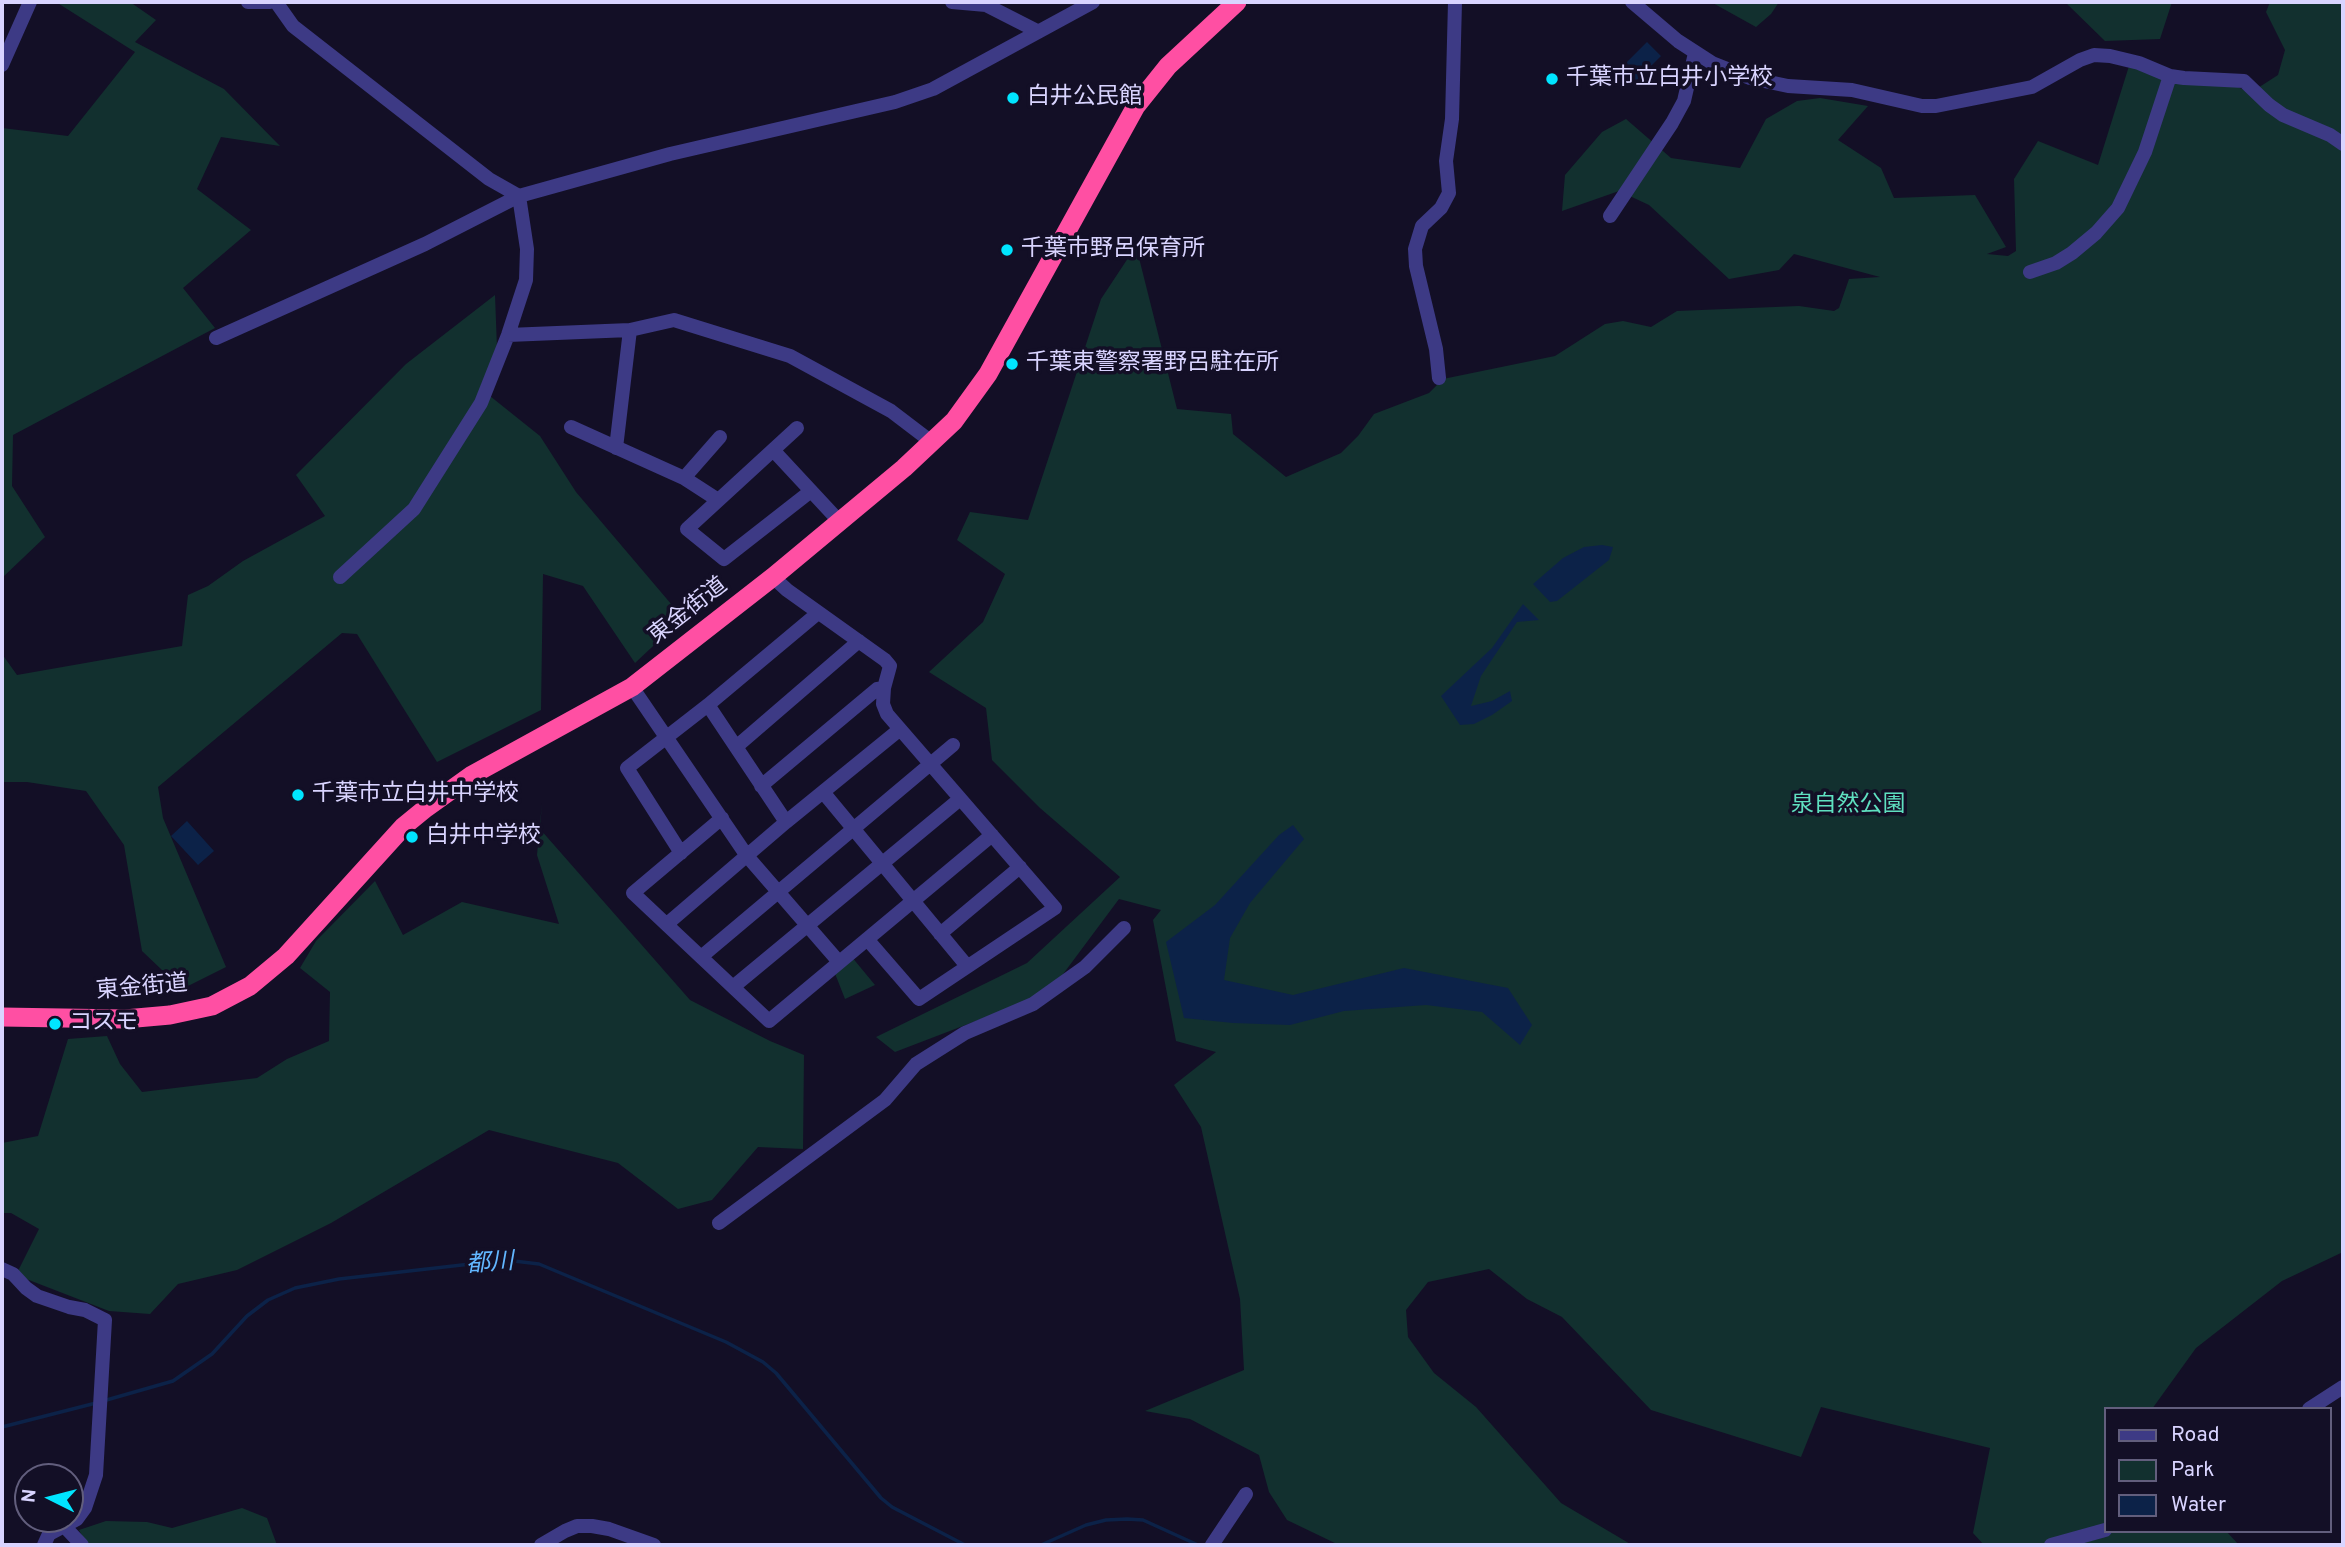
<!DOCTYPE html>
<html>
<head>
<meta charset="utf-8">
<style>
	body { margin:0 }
	#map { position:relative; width:2345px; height:1547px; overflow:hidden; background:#130f26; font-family:Overpass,sans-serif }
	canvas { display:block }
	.frame { position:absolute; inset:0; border:4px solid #d9d4ff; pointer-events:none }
	.legend { position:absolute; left:2104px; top:1407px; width:228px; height:126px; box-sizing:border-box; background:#130f26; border:2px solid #625e7d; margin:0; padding:9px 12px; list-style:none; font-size:21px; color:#d9d4ff }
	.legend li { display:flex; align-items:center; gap:14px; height:35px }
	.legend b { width:35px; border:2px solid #625e7d }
	.north { position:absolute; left:14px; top:1463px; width:70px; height:70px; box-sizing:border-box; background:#130f26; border:2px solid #625e7d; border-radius:50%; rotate:276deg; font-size:19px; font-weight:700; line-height:28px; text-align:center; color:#d9d4ff }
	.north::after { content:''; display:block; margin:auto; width:24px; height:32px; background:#00e5ff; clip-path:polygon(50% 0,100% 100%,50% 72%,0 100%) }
</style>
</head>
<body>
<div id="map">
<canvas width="2345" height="1547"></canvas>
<div class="frame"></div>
<ul class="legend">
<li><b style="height:9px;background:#3d3a85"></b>Road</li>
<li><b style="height:19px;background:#12302f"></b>Park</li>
<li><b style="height:19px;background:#0c2248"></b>Water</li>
</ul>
<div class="north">N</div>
</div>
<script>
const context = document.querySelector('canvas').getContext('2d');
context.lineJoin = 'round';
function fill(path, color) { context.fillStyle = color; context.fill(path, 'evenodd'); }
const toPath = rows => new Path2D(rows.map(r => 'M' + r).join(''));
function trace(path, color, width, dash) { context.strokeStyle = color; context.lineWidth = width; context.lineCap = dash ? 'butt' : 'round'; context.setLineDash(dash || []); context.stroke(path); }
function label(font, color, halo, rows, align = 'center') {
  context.font = font + ' Overpass,"Noto Sans JP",sans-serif'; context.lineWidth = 7; context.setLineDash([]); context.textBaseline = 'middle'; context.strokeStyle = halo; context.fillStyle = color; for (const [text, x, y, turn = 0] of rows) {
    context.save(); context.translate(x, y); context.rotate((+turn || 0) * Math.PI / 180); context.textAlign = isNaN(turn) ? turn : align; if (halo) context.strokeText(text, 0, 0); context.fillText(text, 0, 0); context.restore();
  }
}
fill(toPath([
	[56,2,130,2,156,20,135,42,224,89,280,146,221,137,197,189,251,230,183,288,215,328,13,435,12,486,45,537,2,578,2,128,68,136,135,52],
	[1711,2,1779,2,1771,14,1756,27],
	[2065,2,2172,2,2160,39,2105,41],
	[2270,2,2343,2,2343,1252,2282,1281,2196,1348,2152,1409,2105,1409,2105,1531,2226,1531,2239,1545,1984,1545,1973,1533,1990,1448,1821,1407,1801,1457,1651,1410,1562,1317,1527,1299,1489,1269,1428,1282,1406,1310,1408,1337,1434,1373,1476,1407,1561,1503,1632,1545,1339,1545,1287,1520,1269,1492,1259,1455,1190,1419,1145,1411,1244,1370,1240,1299,1201,1127,1174,1085,1216,1052,1176,1041,1153,920,1161,910,1119,899,1049,993,895,1052,876,1037,1027,963,1120,877,1040,808,992,760,986,708,929,672,983,622,1005,574,957,540,970,512,1028,520,1101,299,1136,246,1177,409,1231,414,1233,434,1286,477,1341,453,1358,436,1374,414,1429,393,1443,379,1555,356,1605,324,1623,321,1651,327,1677,311,1799,306,1834,311,1839,308,1849,279,1880,277,1794,254,1779,270,1729,279,1649,205,1619,191,1562,211,1565,175,1602,132,1626,119,1671,158,1740,168,1766,119,1797,101,1820,98,1868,106,1838,140,1881,168,1894,198,1975,195,2006,247,1987,254,2008,256,2016,251,2014,179,2038,141,2098,165,2129,66,2232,84,2250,93,2278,75,2285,50,2266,12],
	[495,295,497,348,480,388,540,436,576,492,683,618,635,663,583,586,543,574,541,710,437,762,357,634,342,633,158,787,163,818,226,967,182,989,142,951,124,845,86,791,27,782,2,782,2,654,17,675,182,646,188,595,208,586,243,561,325,516,296,475,406,364],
	[542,803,540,829,690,1000,770,1041,804,1055,803,1149,758,1147,712,1200,678,1209,618,1163,489,1130,331,1223,237,1270,178,1284,150,1314,109,1311,16,1275,39,1229,11,1213,2,1213,2,1143,38,1136,68,1039,107,1036,120,1064,142,1092,257,1078,287,1059,329,1041,330,992,300,968,316,941,375,881,403,935,462,902,559,924,537,855],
	[851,956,875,985,845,999,834,971],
	[242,1508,267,1518,277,1545,87,1545,79,1530,106,1521,147,1522,172,1528]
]), '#12302f');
fill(toPath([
	[1647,42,1661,56,1634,83,1620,69],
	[1602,545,1613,547,1609,560,1557,601,1550,602,1533,584,1563,558,1584,547],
	[1523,604,1539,620,1517,622,1481,676,1471,706,1492,701,1510,691,1512,701,1492,715,1474,724,1460,725,1441,696,1492,648],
	[187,821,214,851,198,865,171,836],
	[1293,825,1304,839,1250,903,1230,938,1224,980,1293,995,1404,968,1508,988,1532,1025,1520,1045,1482,1012,1426,1005,1344,1011,1290,1025,1233,1023,1184,1018,1166,942,1215,905,1279,835]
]), '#0c2248');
trace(toPath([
	[103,1401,173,1381,212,1354,247,1316,268,1300,295,1288,339,1279,497,1261,514,1261,539,1264,726,1342,763,1362,776,1373,881,1498,892,1507,965,1545],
	[2,1427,96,1403],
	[1041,1545,1086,1525,1106,1520,1127,1519,1143,1520,1198,1545]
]), '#0c2248', 3.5);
trace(toPath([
	[248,2,270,2],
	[276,2,293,26,489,179,519,196,527,249,526,280,508,335,481,403,414,509,340,577],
	[952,2,986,5,1037,31],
	[1632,2,1678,41,1712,63,1750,78,1788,86,1852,90,1922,106,1936,106,2032,87,2080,60,2094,55,2110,56,2139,63,2170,76,2184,78,2244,81,2269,105,2283,115,2330,135,2343,144],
	[2,65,30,2],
	[1610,216,1672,123,1684,101,1695,53],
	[2030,272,2056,263,2072,253,2096,233,2118,208,2145,152,2170,76],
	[508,335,630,330,674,320,790,356,891,411,933,443],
	[216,338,425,244,519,196,670,154,895,102,933,89,1093,2],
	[1439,378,1436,349,1416,266,1415,249,1422,226,1441,208,1449,193,1446,161,1452,119,1455,2],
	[571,427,684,478,718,500],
	[797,428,687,529,724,559,811,491],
	[616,448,630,330],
	[773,450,839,521],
	[684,478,720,437],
	[773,577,787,590,885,660,890,666,884,688,883,704,887,714,1055,908,919,999,867,939],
	[632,687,747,856,839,962],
	[708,705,786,822],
	[736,747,859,641],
	[761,786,877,689,884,688],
	[823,792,967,966],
	[722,818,633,893,769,1021,992,835],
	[681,853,627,768,708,705,818,613],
	[667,924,786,822,899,730],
	[940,934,1020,867],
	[701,957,953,745],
	[733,987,960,799],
	[719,1223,885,1100,916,1064,965,1033,1033,1004,1085,967,1124,928],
	[2,1269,13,1274,26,1288,37,1296,69,1307,85,1310,105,1320,96,1475,85,1508,77,1519,49,1534,44,1545],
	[2309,1409,2343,1387],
	[64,1526,82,1545],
	[541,1545,565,1531,577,1526,592,1526,609,1529,654,1545],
	[1212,1545,1246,1494],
	[2051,1545,2105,1530]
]), '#3d3a85', 14);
trace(toPath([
	[2,1017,125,1019,170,1015,212,1006,250,986,286,956,404,826,426,808,472,775,632,687,773,577,904,468,954,421,988,374,1136,106,1168,66,1237,2]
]), '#ff4fa3', 19);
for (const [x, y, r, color] of [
	[1552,79,7,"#00e5ff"],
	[1013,98,7,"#00e5ff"],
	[1007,250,7,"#00e5ff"],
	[1012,364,7,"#00e5ff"],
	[298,795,7,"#00e5ff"],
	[412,837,7,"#00e5ff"],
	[55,1024,7,"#00e5ff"]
]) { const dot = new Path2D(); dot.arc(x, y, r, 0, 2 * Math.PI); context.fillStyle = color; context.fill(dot); trace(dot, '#130f26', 2.5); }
label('23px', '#d9d4ff', '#130f26', [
	["千葉市立白井小学校",1566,79],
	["白井公民館",1027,98],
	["千葉市野呂保育所",1021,250],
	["千葉東警察署野呂駐在所",1026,364],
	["千葉市立白井中学校",312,795],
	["白井中学校",426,837],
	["コスモ",69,1024]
], 'left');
label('23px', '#d9d4ff', '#130f26', [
	["東金街道",689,612,-38],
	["東金街道",142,989,-5]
]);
label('23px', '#5fe0c0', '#130f26', [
	["泉自然公園",1848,806]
]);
label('italic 24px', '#62b6ff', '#130f26', [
	["都川",490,1265,-4]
]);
</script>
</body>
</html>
